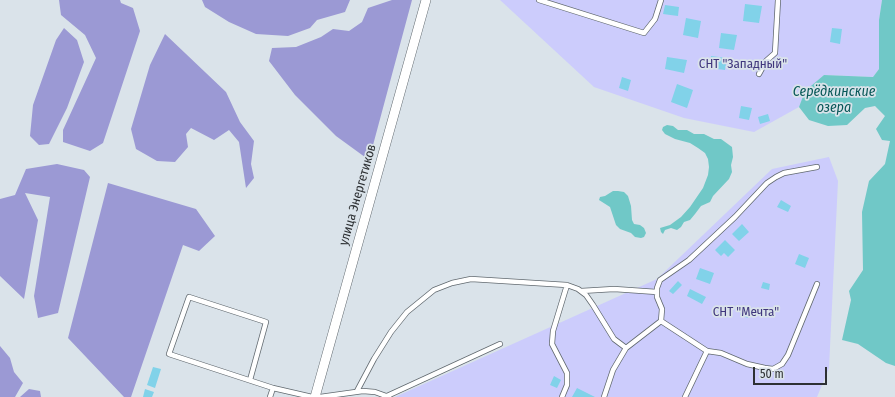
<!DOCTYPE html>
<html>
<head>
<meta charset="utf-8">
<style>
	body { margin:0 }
	#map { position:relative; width:895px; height:397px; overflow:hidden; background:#dae3ea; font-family:"Fira Sans Condensed",sans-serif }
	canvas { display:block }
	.scale { position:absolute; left:753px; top:367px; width:74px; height:18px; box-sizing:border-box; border:2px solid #2d3033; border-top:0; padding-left:5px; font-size:12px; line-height:14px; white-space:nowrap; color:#2d3033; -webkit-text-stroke:3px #dae3ea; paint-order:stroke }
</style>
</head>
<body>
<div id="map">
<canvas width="895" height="397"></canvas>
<div class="scale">50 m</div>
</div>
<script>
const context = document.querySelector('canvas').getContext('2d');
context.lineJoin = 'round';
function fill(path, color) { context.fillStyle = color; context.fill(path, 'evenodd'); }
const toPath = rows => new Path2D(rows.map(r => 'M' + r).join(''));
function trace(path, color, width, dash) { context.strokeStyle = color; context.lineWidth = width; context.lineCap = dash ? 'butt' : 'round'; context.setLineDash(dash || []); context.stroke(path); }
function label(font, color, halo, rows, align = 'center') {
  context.font = font + ' "Fira Sans Condensed",sans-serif'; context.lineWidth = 3.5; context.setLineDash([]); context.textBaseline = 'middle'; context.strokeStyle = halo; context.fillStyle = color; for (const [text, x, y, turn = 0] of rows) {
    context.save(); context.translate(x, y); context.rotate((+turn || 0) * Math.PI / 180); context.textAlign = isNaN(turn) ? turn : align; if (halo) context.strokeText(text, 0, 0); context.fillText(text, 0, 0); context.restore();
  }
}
fill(toPath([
	[500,0,882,0,879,20,879,69,873,77,824,75,805,91,799,107,754,132,684,118,594,87],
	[829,157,838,181,829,368,817,397,395,397,657,279,772,169]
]), '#ccccfc');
fill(toPath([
	[59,0,120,0,121,3,133,8,140,31,103,143,90,151,63,142,63,130,96,58,85,35,61,15],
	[202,0,350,0,345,12,317,20,310,28,288,36,256,34,229,22,205,7],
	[392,0,412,0,369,160,336,136,295,95,269,61,272,48,296,47,321,37,333,29,349,31,362,22,368,8],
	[64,28,77,40,84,62,67,108,49,144,39,145,30,136,33,105,56,40],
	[165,34,226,92,240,122,254,141,251,164,254,178,246,188,239,142,229,130,214,140,191,128,186,134,188,147,175,162,157,161,136,149,131,129,150,65],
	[57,164,84,170,90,177,58,313,38,318,34,296,50,197,25,193,38,220,24,299,0,276,0,199,15,195,26,169],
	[108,183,196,209,215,236,199,251,183,245,131,397,124,397,68,338],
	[0,346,10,358,14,372,23,383,15,397,0,397],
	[29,389,40,391,41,397,20,397]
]), '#9b99d4');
fill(toPath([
	[882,0,895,0,895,366,886,363,858,344,842,340,851,300,849,291,863,270,862,212,869,181,885,164,890,141,882,140,876,129,885,116,875,106,865,108,847,125,828,126,809,120,799,107,805,91,824,75,873,77,879,69,879,20],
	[667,125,673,126,678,130,687,130,694,134,704,134,714,139,721,139,732,147,733,157,731,165,732,172,729,179,713,196,710,202,701,206,695,214,690,220,684,222,681,227,677,230,671,228,665,230,663,234,661,232,660,228,670,225,681,217,690,207,703,188,708,175,709,167,708,159,705,153,698,148,690,143,675,139,665,134,662,130,663,127],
	[613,191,618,191,624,192,628,196,631,206,632,220,634,224,640,225,644,228,646,233,644,237,641,238,635,237,631,233,620,229,616,225,610,207,599,200,600,197,605,196]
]), '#70c8c7');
fill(toPath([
	[745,4,762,6,759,23,743,21],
	[665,5,679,7,678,16,663,14],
	[686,18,701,21,698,38,683,35],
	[832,28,842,29,840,44,830,42],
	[721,33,737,35,734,50,719,48],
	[711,56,727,58,725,70,709,68],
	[667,57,687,60,684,73,665,69],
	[622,77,631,80,628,91,619,88],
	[677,84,693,90,687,108,671,102],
	[741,106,752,108,749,120,739,118],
	[768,114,770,121,760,124,758,117],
	[781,200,791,206,788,212,777,207],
	[742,224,749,232,739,241,732,234],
	[725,240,735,250,728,257,724,253,721,256,715,250],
	[799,254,809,258,805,268,795,264],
	[700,268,714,273,710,284,696,279],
	[678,281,682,285,673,294,669,291],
	[763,282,770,284,769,290,761,288],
	[690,289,706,297,702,304,687,296],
	[743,308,751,312,748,318,740,315],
	[153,367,161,369,155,388,147,385],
	[554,376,561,380,557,388,550,385],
	[577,388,595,397,572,397],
	[145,389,154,392,152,397,143,397]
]), '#81d2e9');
const service = toPath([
	[539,0,644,33,655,19,661,0],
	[759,74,766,61,775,53,778,0],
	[581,291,614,289,657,292],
	[661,321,662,309,657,297,657,288,660,280,689,260,735,217,767,183,776,177,784,173,817,167],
	[707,351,721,353,747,364,765,368,773,369,782,364,788,355,817,284],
	[250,380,266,322,189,297,169,354,273,388,312,397],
	[357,391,374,359,391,332,407,312,434,290,452,283,471,279,567,285,578,289,586,295,593,305,614,339,626,348],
	[387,396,500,344],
	[270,397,273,388],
	[320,397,363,391,375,392,389,397],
	[562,397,567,385,567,373,552,344,553,331,567,285],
	[604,397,613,370,626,348,661,321,707,351,685,397]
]);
const minor = toPath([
	[315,397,426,0]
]);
trace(service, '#61696f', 6);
trace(minor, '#61696f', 10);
trace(service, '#fff', 4.5);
trace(minor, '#fff', 9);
label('13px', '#40377d', '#dae3ea', [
	["СНТ \"Западный\"",743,64],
	["СНТ \"Мечта\"",746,312]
]);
label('13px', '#2d3033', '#dae3ea', [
	["улица Энергетиков",358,195,-74]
]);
label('italic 14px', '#085858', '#dae3ea', [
	["Серёдкинские",834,92],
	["озера",834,108]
]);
</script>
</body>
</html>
